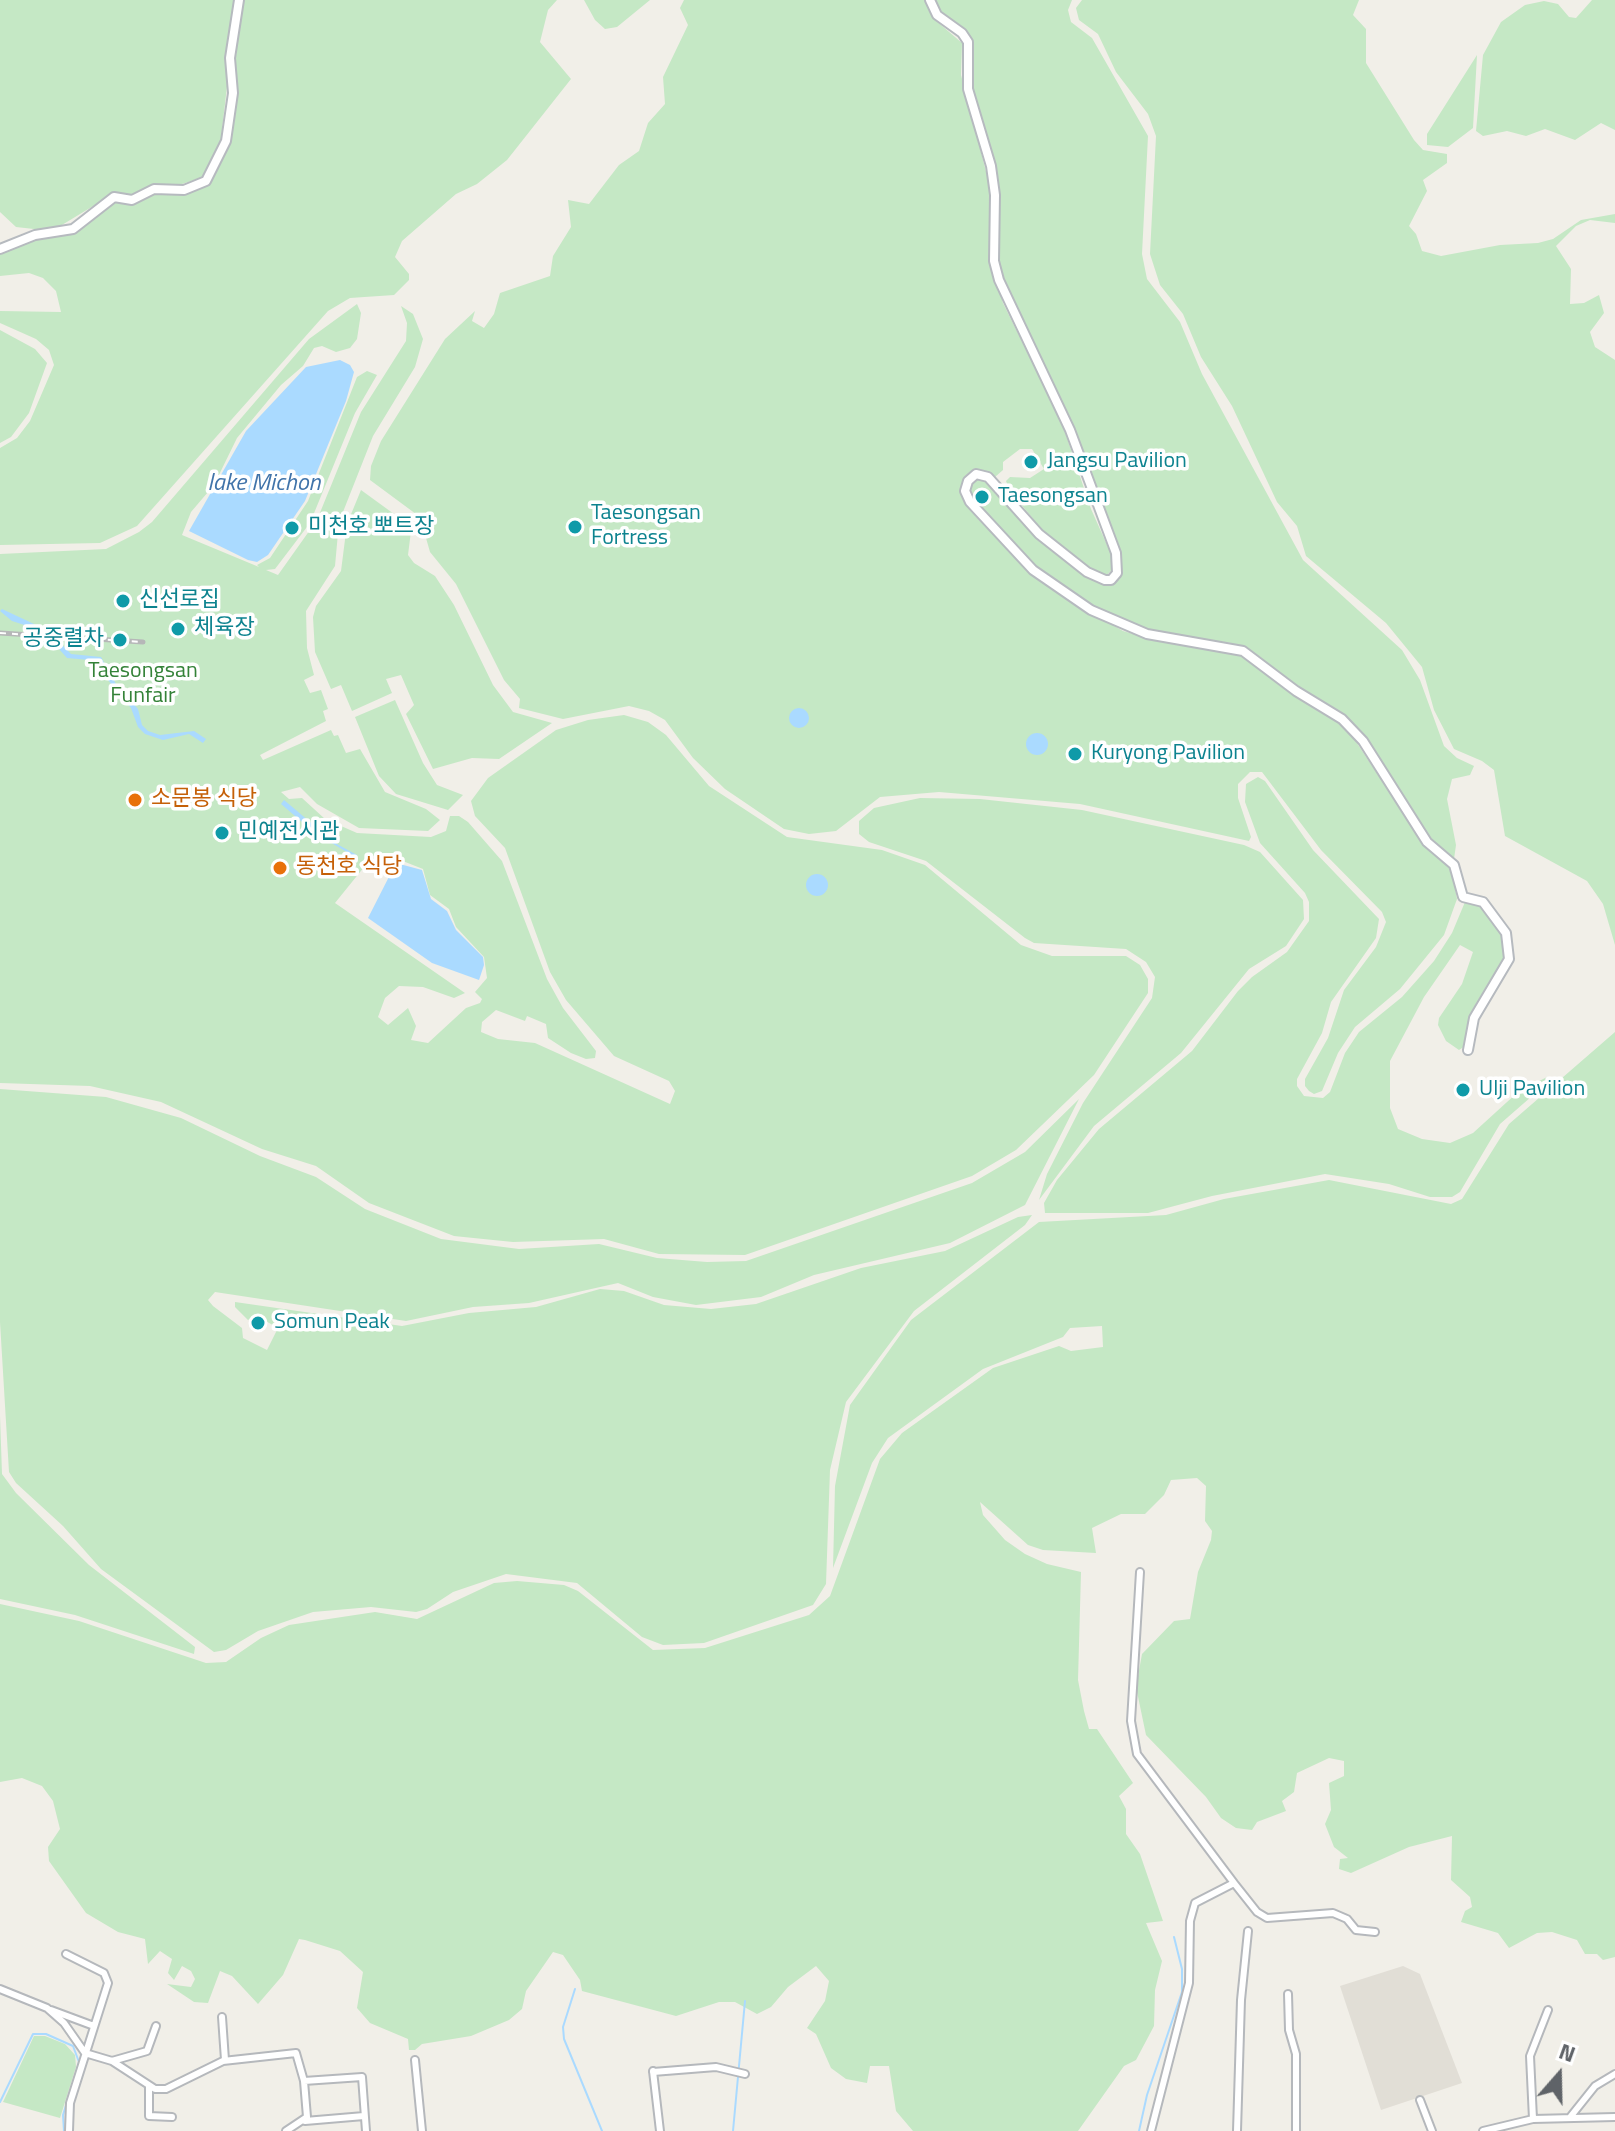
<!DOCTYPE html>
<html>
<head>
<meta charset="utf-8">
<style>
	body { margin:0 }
	#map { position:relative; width:1615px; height:2131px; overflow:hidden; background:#f1efe8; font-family:"Titillium Web",sans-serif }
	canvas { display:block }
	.north { position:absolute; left:1519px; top:2035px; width:80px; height:80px; -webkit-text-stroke:6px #fff; paint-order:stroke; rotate:20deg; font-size:22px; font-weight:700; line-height:32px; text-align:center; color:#5f6368 }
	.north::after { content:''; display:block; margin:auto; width:28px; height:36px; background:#5f6368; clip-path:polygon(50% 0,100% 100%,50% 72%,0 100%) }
</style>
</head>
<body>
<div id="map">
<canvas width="1615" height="2131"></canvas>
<div class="north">N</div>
</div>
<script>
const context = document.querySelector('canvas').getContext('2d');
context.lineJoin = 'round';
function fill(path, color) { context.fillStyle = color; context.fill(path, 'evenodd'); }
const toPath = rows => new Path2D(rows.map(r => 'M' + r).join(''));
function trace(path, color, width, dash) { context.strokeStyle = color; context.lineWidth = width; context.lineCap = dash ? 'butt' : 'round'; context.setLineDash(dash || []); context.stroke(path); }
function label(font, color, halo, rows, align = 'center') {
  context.font = font + ' "Titillium Web","Noto Sans KR",sans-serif'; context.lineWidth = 7; context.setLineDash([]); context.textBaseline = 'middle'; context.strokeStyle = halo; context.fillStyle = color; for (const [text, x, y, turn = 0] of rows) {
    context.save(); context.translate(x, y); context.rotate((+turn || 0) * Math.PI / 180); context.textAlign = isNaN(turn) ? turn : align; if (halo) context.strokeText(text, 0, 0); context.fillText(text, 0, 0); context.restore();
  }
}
fill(toPath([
	[1403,1966,1420,1974,1462,2083,1381,2110,1340,1986]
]), '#e1ded6');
fill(toPath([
	[0,0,237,0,220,147,203,177,173,187,149,186,130,195,113,194,52,231,16,227,0,212],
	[242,0,557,0,548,10,540,42,571,79,507,160,477,184,456,194,402,241,395,257,409,274,409,280,394,295,350,298,328,311,137,526,100,543,0,545,0,448,17,438,30,421,54,365,49,350,36,339,0,323,0,311,61,312,56,291,43,278,29,273,0,276,0,253,31,239,74,232,113,202,132,204,157,191,186,193,207,185,226,149],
	[584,0,650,0,617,27,605,29,595,20],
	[684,0,926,0,934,19,962,43,961,75,989,183,990,257,1003,303,1062,423,1091,509,1116,565,1106,576,1090,569,1043,531,1010,491,1006,481,1010,477,1030,478,1044,469,1032,449,1020,449,1003,462,1003,470,995,477,980,471,966,475,961,492,976,517,1044,584,1090,612,1123,631,1144,637,1232,650,1345,725,1421,840,1451,866,1457,899,1444,935,1400,989,1355,1027,1338,1053,1322,1091,1314,1094,1309,1091,1305,1086,1305,1079,1328,1038,1344,990,1376,947,1386,922,1382,912,1321,850,1262,772,1250,772,1238,784,1238,798,1251,837,1249,841,1080,804,939,792,880,797,836,831,809,834,784,829,725,789,693,758,665,720,649,711,629,706,563,719,519,708,520,699,504,680,456,584,430,552,420,517,370,480,371,466,381,441,445,339,475,311,472,321,484,328,494,314,500,293,550,276,553,256,571,227,568,200,589,204,619,165,639,151,648,123,665,104,663,77,688,25,680,8],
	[934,0,1072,0,1068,10,1071,22,1092,38,1148,136,1142,254,1147,279,1180,322,1202,374,1303,560,1402,650,1420,680,1444,746,1457,758,1474,766,1470,775,1452,779,1447,799,1456,845,1454,859,1424,832,1359,733,1245,650,1231,643,1149,632,1092,607,1035,569,984,516,970,495,972,482,980,478,989,481,1004,503,1016,508,1037,535,1090,578,1110,584,1120,579,1121,561,1000,271,997,199,972,89,971,41,966,31,944,18],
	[1082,0,1359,0,1353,15,1366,29,1366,63,1414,140,1423,150,1447,154,1447,163,1423,180,1427,191,1409,226,1416,234,1422,251,1441,256,1500,245,1538,243,1553,239,1581,220,1615,214,1615,223,1590,220,1576,226,1556,246,1571,269,1570,304,1584,303,1599,295,1604,313,1590,332,1595,347,1615,360,1615,945,1603,904,1587,881,1505,836,1494,770,1482,761,1454,749,1434,710,1422,667,1386,623,1306,556,1297,526,1277,502,1232,406,1201,357,1183,314,1160,285,1150,254,1156,136,1148,114,1116,72,1098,34,1079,20,1076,8],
	[1592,0,1615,0,1615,130,1601,123,1575,140,1545,129,1526,136,1507,131,1483,136,1476,131,1483,55,1501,22,1525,5,1544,1,1558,4,1569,17,1576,18],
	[1477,55,1473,128,1448,147,1427,145,1427,134],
	[357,304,361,313,357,339,350,348,336,352,322,346,314,348,303,366,281,385,237,438,214,485,191,512,182,535,259,567,257,565,270,558,308,501,357,377,367,371,377,375,355,413,310,523,275,569,266,570,278,575,317,520,361,412,406,341,407,323,401,306,413,314,423,339,415,367,373,436,339,522,335,566,306,611,307,648,314,675,304,680,310,693,321,690,328,709,323,711,326,721,260,755,263,760,331,730,334,736,338,735,346,753,360,749,385,792,426,809,440,820,428,831,359,828,317,804,300,787,281,792,289,799,302,798,325,819,357,833,431,837,446,831,450,816,459,816,468,822,502,861,547,979,563,1008,596,1051,595,1058,586,1059,571,1053,548,1038,546,1024,527,1016,525,1021,496,1010,482,1022,481,1032,498,1039,535,1043,670,1104,675,1091,669,1081,614,1056,566,1000,550,972,505,848,475,816,471,801,488,778,556,730,588,720,624,715,648,722,666,735,709,786,787,837,882,850,925,865,1021,945,1052,956,1126,956,1140,965,1148,979,1148,993,1094,1075,1016,1150,972,1176,745,1255,659,1254,604,1239,513,1242,454,1236,369,1203,316,1166,262,1149,161,1102,90,1086,0,1083,0,554,106,549,139,532,152,522,309,339],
	[385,854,423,869,430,895,449,909,456,927,484,957,487,978,475,992,482,999,480,1003,466,1008,428,1043,411,1040,416,1026,408,1008,388,1025,378,1017,385,998,399,986,423,987,454,998,465,993,335,903,373,856],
	[0,330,35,349,47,363,29,413,11,437,0,443],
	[361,490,405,522,411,531,408,555,414,563,435,576,454,605,493,685,513,712,552,723,499,759,472,758,433,769,406,714,414,705,401,675,386,679,392,693,352,711,341,685,331,689,315,652,313,617,316,606,341,571,347,524],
	[395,700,423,763,437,785,463,795,448,810,396,794,379,776,355,717],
	[1258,777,1265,781,1313,850,1379,919,1376,938,1331,1002,1322,1033,1297,1079,1297,1086,1304,1096,1323,1098,1330,1092,1345,1053,1359,1032,1402,997,1434,961,1452,933,1465,902,1481,905,1490,914,1505,943,1506,954,1470,1014,1465,1046,1459,1050,1446,1041,1438,1025,1439,1018,1462,984,1473,952,1460,945,1424,997,1390,1061,1390,1108,1398,1129,1422,1139,1450,1143,1473,1133,1518,1092,1547,1077,1547,1083,1500,1124,1460,1192,1452,1197,1430,1197,1389,1184,1325,1174,1212,1196,1148,1213,1045,1213,1044,1203,1057,1180,1099,1129,1192,1051,1238,991,1252,977,1287,952,1309,921,1309,902,1305,893,1260,843,1245,802,1246,784],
	[920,798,980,799,1082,810,1244,845,1260,852,1303,900,1304,919,1286,946,1249,969,1181,1053,1094,1126,1039,1200,1047,1174,1083,1103,1152,998,1155,977,1146,962,1126,949,1034,943,1025,938,926,861,869,842,859,834,859,821,874,808],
	[1615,1032,1615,1957,1603,1960,1597,1954,1585,1954,1577,1940,1552,1932,1537,1933,1509,1948,1498,1933,1461,1922,1465,1911,1472,1907,1470,1897,1451,1880,1452,1836,1409,1847,1351,1873,1339,1869,1340,1859,1348,1858,1334,1847,1325,1824,1331,1810,1329,1783,1344,1776,1344,1761,1329,1758,1297,1773,1294,1792,1282,1801,1286,1811,1257,1822,1252,1830,1236,1828,1221,1818,1206,1797,1146,1735,1136,1687,1142,1654,1174,1621,1190,1619,1198,1572,1211,1540,1212,1531,1205,1521,1206,1486,1197,1478,1171,1480,1164,1495,1145,1514,1121,1514,1092,1528,1096,1553,1043,1550,1028,1545,980,1502,983,1515,1005,1540,1025,1554,1047,1564,1081,1572,1078,1680,1084,1711,1089,1729,1097,1729,1133,1783,1119,1796,1126,1809,1126,1834,1140,1854,1163,1921,1146,1923,1162,1961,1155,1990,1154,2026,1136,2060,1124,2066,1078,2131,913,2131,896,2111,889,2066,870,2066,867,2083,846,2079,831,2068,816,2034,807,2028,825,2001,829,1981,816,1966,788,1987,771,2007,757,2014,735,2002,719,2002,676,2016,582,1991,580,1980,563,1955,553,1952,526,1991,522,2009,509,2020,471,2036,422,2044,415,2050,409,2050,408,2039,370,2023,357,2008,363,1972,340,1951,305,1940,299,1939,283,1975,258,2004,232,1976,220,1971,208,2003,194,2002,167,1984,191,1987,195,1979,191,1971,182,1966,174,1980,168,1973,172,1959,160,1951,148,1964,145,1939,118,1932,86,1913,49,1861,48,1847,60,1829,53,1801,42,1786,22,1778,0,1782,0,1604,79,1621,206,1663,226,1662,261,1638,289,1625,375,1612,417,1619,494,1583,517,1581,564,1585,578,1591,653,1650,705,1648,809,1615,830,1596,880,1459,902,1433,993,1368,1059,1346,1071,1351,1103,1347,1102,1326,1070,1328,1063,1337,983,1369,888,1438,872,1463,833,1568,835,1486,850,1405,911,1320,1039,1222,1166,1215,1224,1199,1329,1180,1451,1204,1462,1199,1509,1124],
	[0,1089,106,1097,181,1118,260,1156,316,1177,365,1209,441,1239,519,1249,599,1244,657,1258,707,1262,746,1261,972,1183,1025,1152,1079,1099,1025,1205,950,1243,814,1275,761,1297,696,1305,653,1297,618,1283,529,1303,473,1307,406,1321,215,1292,208,1300,213,1306,242,1328,243,1338,267,1350,278,1328,255,1315,248,1320,235,1307,235,1302,402,1326,469,1313,536,1307,600,1289,624,1291,664,1305,711,1309,756,1304,861,1268,945,1251,1018,1217,1032,1215,1025,1225,914,1311,846,1402,830,1470,826,1584,813,1605,704,1643,663,1645,642,1637,577,1583,506,1574,453,1592,427,1609,416,1612,371,1607,313,1612,258,1631,226,1650,214,1652,101,1569,63,1526,16,1483,9,1472,0,1322],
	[0,1416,2,1474,16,1493,89,1565,195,1647,194,1654,75,1615,0,1599],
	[34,2036,45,2036,65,2044,75,2055,76,2067,60,2118,3,2102]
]), '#c5e8c5');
fill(toPath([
	[340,360,350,365,354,372,346,401,305,501,268,555,257,562,248,560,189,531,246,431,306,367],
	[2,609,49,631,71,654,101,657,116,684,138,709,142,725,148,731,160,735,194,731,206,739,203,743,189,734,163,740,145,734,138,727,131,708,108,680,101,661,67,658,43,631,12,621,0,611],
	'789 718a10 10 0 1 1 20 0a10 10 0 1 1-20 0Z',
	'1026 744a11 11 0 1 1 22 0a11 11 0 1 1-22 0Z',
	[284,800,335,843,357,855,355,857,315,833,281,804],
	[396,863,422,870,431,899,447,911,456,930,483,957,484,965,479,980,432,963,368,918],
	'806 885a11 11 0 1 1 22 0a11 11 0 1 1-22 0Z'
]), '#aadaff');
trace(toPath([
	[575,1989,563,2027,564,2039,602,2131],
	[0,2102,33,2034,46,2034,73,2046,79,2062,75,2077],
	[64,2131,63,2115,67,2102],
	[733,2131,745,2001],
	[1139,2131,1147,2095,1182,1992,1182,1969,1174,1937]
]), '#aadaff', 2);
const street = toPath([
	[1140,1572,1131,1721,1137,1754,1234,1883],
	[66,1954,104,1973,108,1983,70,2103,69,2131],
	[0,1989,47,2008,64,2023,85,2053,112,2061,155,2089,166,2089,223,2061,296,2053,304,2081,307,2117,286,2131],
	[1288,1994,1289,2030,1296,2054,1296,2131],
	[51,2010,94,2026],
	[222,2017,225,2060],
	[415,2060,422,2131],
	[112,2061,147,2051,156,2026],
	[653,2071,660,2131],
	[653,2072,716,2067,745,2074],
	[304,2081,362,2077,366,2131],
	[149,2086,149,2116,172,2117],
	[1420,2100,1432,2131],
	[1571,2116,1595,2086,1615,2074],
	[1533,2119,1530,2056,1548,2010],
	[305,2121,364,2116],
	[1151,2131,1189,1983,1190,1921,1195,1903,1234,1883,1257,1912,1267,1918,1333,1913,1347,1919,1356,1930,1375,1932],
	[1237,2131,1241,2000,1248,1931],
	[1483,2131,1533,2119,1615,2117]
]);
const secondary = toPath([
	[930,0,937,15,962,33,968,42,968,89,991,166,995,195,994,261,999,280,1070,430,1116,553,1117,573,1111,580,1105,580,1087,572,1039,534,988,477,976,474,968,481,965,491,970,502,1033,570,1091,610,1147,634,1243,651,1296,691,1342,719,1363,741,1427,842,1454,865,1463,897,1483,902,1506,933,1509,959,1474,1018,1468,1050],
	[0,249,35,235,73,229,114,197,132,200,154,189,184,190,206,181,226,141,233,93,230,58,239,0]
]);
trace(street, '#b5b8bc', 10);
trace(secondary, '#b6babf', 12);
trace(street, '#fff', 6);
trace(secondary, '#fff', 8);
const rail = toPath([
	[0,633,143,642]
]);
trace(rail, '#b6b7b8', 5);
trace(rail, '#fff', 2, [6]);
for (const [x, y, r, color] of [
	[1031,462,8,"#0f9aa8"],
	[982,497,8,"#0f9aa8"],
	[575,527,8,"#0f9aa8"],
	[292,528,8,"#0f9aa8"],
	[123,601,8,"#0f9aa8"],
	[178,629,8,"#0f9aa8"],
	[120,640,8,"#0f9aa8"],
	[1075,754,8,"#0f9aa8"],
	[135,800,8,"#e8710a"],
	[222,833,8,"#0f9aa8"],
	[280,868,8,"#e8710a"],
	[1463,1090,8,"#0f9aa8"],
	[258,1323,8,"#0f9aa8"]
]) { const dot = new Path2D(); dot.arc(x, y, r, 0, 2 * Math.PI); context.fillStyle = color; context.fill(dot); trace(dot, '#fff', 3); }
label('22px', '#0d838f', '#fff', [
	["Jangsu Pavilion",1047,462],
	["Taesongsan",998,497],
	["Taesongsan",591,514],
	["Fortress",591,539],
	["미천호 뽀트장",308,528],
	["신선로집",139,601],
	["체육장",194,629],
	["공중렬차",104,640,"right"],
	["Kuryong Pavilion",1091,754],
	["민예전시관",238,833],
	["Ulji Pavilion",1479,1090],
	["Somun Peak",274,1323]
], 'left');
label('22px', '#348238', '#fff', [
	["Taesongsan",143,672],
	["Funfair",143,697]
]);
label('22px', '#c56008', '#fff', [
	["소문봉 식당",151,800],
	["동천호 식당",296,868]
], 'left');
label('italic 24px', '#4174aa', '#fff', [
	["lake Michon",264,484]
]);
</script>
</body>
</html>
